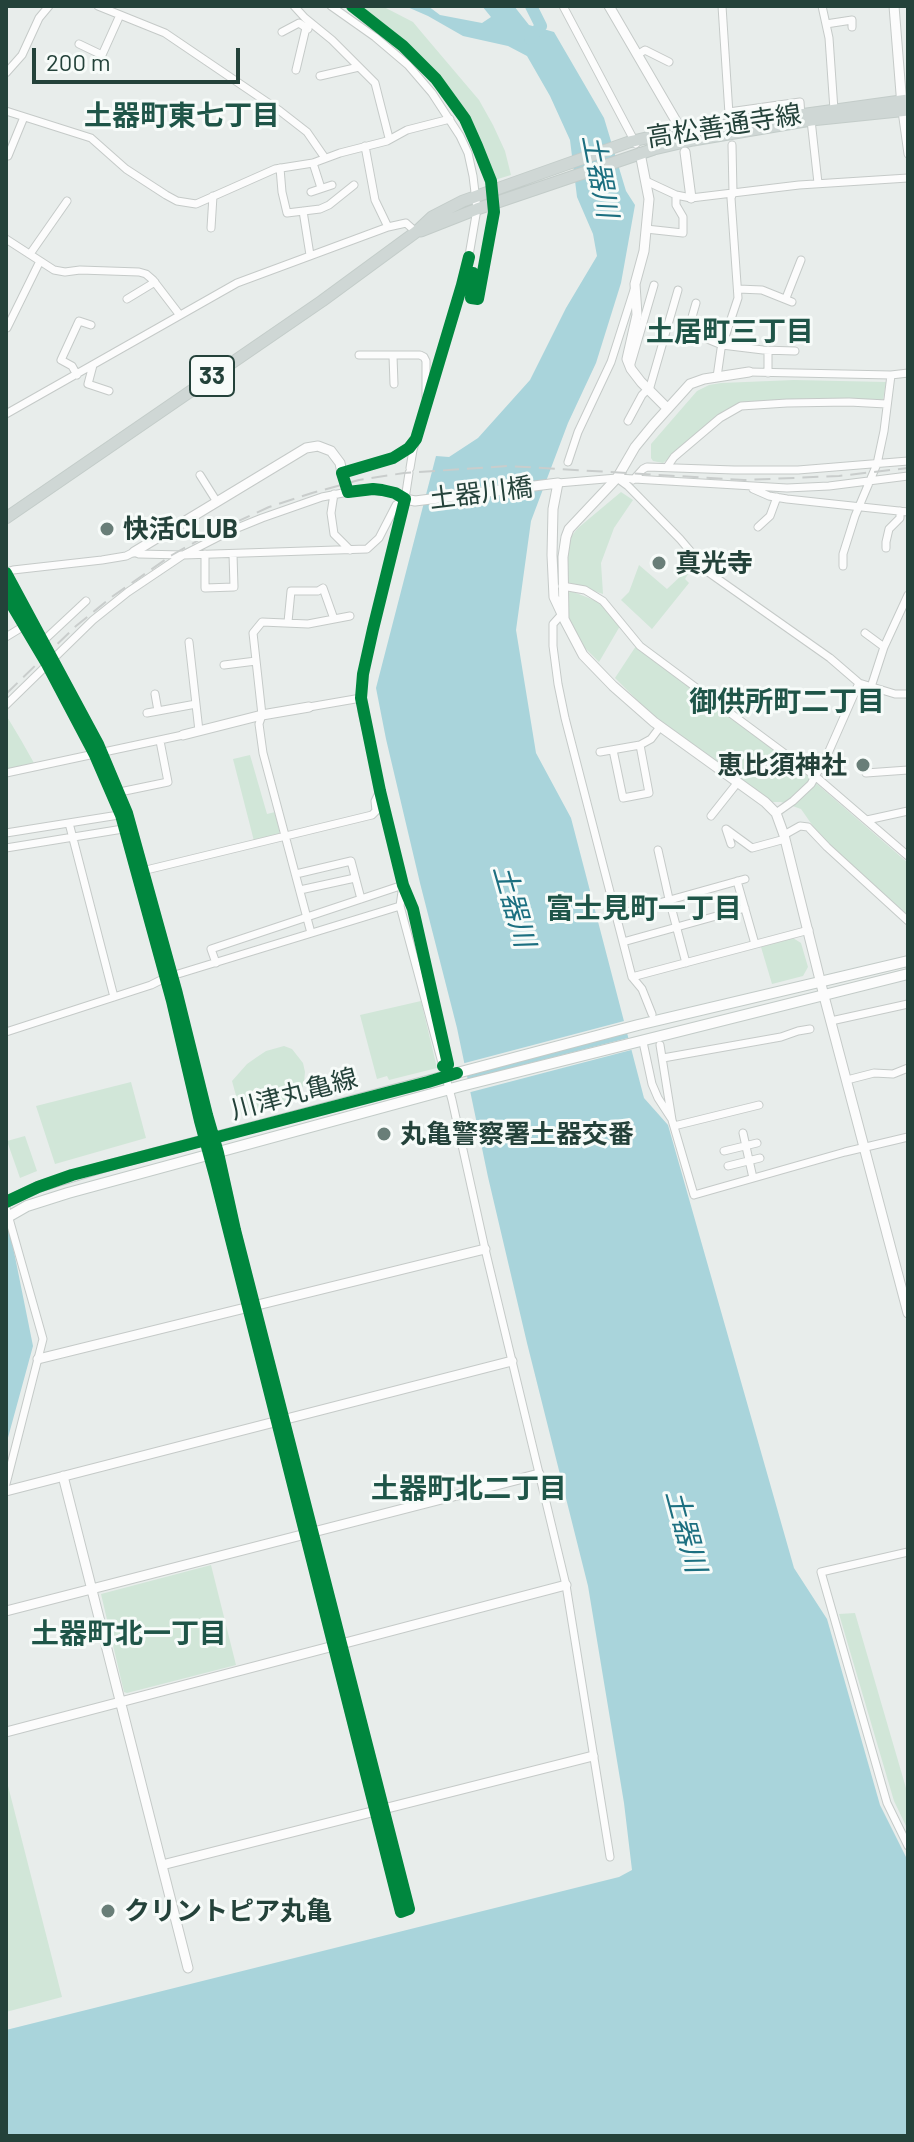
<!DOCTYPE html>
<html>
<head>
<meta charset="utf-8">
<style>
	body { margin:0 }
	#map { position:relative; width:914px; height:2142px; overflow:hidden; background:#e8edeb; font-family:Barlow,sans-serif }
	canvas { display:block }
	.frame { position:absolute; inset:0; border:8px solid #24423a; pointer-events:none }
	.scale { position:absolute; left:32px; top:48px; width:208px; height:36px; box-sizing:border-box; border:4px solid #24423a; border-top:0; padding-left:10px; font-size:24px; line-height:28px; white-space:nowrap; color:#24423a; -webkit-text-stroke:6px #f7fbf9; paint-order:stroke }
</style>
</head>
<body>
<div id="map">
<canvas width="914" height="2142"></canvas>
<div class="frame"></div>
<div class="scale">200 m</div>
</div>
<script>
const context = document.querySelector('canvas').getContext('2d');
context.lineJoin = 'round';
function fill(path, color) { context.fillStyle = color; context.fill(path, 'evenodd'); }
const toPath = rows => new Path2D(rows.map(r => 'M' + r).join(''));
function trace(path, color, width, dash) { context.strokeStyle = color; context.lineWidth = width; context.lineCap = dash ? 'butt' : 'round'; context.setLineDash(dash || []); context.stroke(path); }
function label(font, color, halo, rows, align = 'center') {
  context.font = font + ' Barlow,"Noto Sans JP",sans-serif'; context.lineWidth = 6; context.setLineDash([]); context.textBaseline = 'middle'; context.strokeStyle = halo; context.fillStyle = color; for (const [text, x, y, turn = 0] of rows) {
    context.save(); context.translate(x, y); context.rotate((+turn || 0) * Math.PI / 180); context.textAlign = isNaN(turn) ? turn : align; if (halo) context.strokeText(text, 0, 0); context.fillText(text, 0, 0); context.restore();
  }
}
fill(toPath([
	[360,6,382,6,413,22,423,34,479,100,493,125,505,151,511,175,491,181,465,119,451,99,436,79,403,46,357,10],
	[794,380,886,382,883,400,816,398,738,403,723,413,663,463,653,461,651,458,651,444,697,391,709,385,721,383],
	[621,492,633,500,614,528,601,563,603,594,567,582,565,562,569,539,578,528],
	[685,550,695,563,685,579,689,583,652,629,621,600,629,592,639,565,667,589,684,573,680,568],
	[571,591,599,602,620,626,599,662,584,647,568,618,567,594],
	[636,646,802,771,908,863,908,917,822,839,801,809,781,802,771,802,649,712,615,678],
	[6,715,21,740,34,763,6,770],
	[250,755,267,814,275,812,280,834,254,841,233,759],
	[793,938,801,943,808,967,803,976,772,984,761,947],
	[421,1001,437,1068,389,1080,387,1076,377,1079,360,1015],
	[284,1046,292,1049,303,1063,305,1072,304,1083,300,1093,295,1100,241,1114,232,1081,247,1064,257,1057,266,1051],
	[131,1082,146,1138,55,1164,36,1106],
	[25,1136,37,1171,20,1178,7,1141],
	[211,1565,236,1665,127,1693,124,1692,101,1594],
	[855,1613,908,1795,908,1830,894,1801,839,1614],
	[6,1778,62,1997,6,2012]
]), '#d1e6d8');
fill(toPath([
	[405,6,428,6,440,15,482,23,491,17,482,6,514,6,529,25,554,32,604,118,626,191,635,205,621,283,596,363,568,423,531,521,516,630,536,753,571,818,644,1098,668,1125,794,1568,827,1619,880,1805,908,1861,908,2136,6,2136,6,2030,619,1877,632,1870,624,1803,588,1586,527,1343,488,1177,457,1028,420,883,386,739,376,688,436,456,449,457,478,438,530,380,566,308,597,256,593,234,577,197,570,140,550,96,527,56,508,46,463,36,428,16],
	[6,1224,9,1227,33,1346,6,1445]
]), '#a9d4db');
fill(toPath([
	[628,1020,631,1032,463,1075,461,1064],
	[632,1037,635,1049,467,1093,464,1080]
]), '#e8edeb');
trace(toPath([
	[530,39,541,26,531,6]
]), '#a9d4db', 12);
const minor = toPath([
	[98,6,165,33,280,111,307,132,325,158],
	[294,6,305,18,332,40,359,67],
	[331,6,375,37,408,65,432,93,460,136,468,153,473,176,477,209,466,273,413,450,410,468],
	[563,6,636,144],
	[722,6,729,114],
	[822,6,829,38,834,110],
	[826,24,852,20,852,27],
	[282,32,299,23,308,29],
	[79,44,102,55,120,15],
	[637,55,645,50,669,62],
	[296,70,306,28],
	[6,73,22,55,39,18,49,6],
	[320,76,359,67,375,83,389,138],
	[6,111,91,138,126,169,166,195,177,201,196,204,275,169,313,163,340,153,387,141,407,130,450,119],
	[902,111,908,154],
	[729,112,800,102,801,116],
	[811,120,818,183],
	[365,146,375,200,388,227],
	[8,156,24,117],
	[313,163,321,188],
	[280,168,282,192,287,213,320,209,329,205,354,185],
	[646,181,676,195,691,198,799,185,908,178],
	[311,192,332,185],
	[303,211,310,255],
	[211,228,213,196],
	[646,229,683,233,683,217,676,205,676,195],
	[6,239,54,270,65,272,80,270,139,272,146,274,153,280,179,314],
	[30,254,67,201],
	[738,289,762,290,792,302],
	[786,298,801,260],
	[127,299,155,282],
	[696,303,688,331,722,345,763,350,795,351],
	[7,328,40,261],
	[359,355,420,355,424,357,426,361,426,397],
	[393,356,394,384],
	[93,365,88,384,109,391],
	[630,367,654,285],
	[749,372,891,375,908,373],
	[768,373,768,350],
	[77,375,72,366,61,360,79,321,91,325],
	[717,377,721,349,738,298,731,198,733,193,732,145],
	[6,414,237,283,388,227,406,223,416,232],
	[628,421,642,395,650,387,678,290],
	[568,462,578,432,611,362,634,290],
	[667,467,674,457,720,418,741,406,787,403,849,402,886,404],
	[409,473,405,499,363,674,361,698,362,712,403,885,400,906,452,1100,485,1249,566,1585,610,1857],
	[200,475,217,502],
	[617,478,628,486,680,539,708,572,830,658,859,683,895,694,908,694],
	[633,480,643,469,647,467,734,470,798,470,908,461],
	[558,483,617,478,787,488,829,486,908,476],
	[753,489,769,496,787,499,908,512],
	[334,494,331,513,334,534,350,550],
	[758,527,770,516,777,497],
	[886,548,886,542,889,529,900,518,900,511],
	[205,554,205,588,234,587,233,554],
	[843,566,843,554,855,516,877,464,884,431,891,375],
	[6,572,13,570,102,560,126,556,134,552,139,554,183,555,367,549,379,538,396,505,405,499],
	[562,586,585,590,603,601,640,646,815,776,908,856],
	[562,614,553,624,553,646,558,684,565,718,632,977,642,989,652,1014],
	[288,622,291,591,318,591,323,588,334,619],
	[865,633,884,647],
	[6,637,24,626],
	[189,642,199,731],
	[41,643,86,601],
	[224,665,256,661],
	[871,687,884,647,908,595],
	[155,694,158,711],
	[6,705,93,620,128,592,183,555,230,531,262,518,322,497,348,492],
	[309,707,361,698],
	[147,713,196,704],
	[613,750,623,798,649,793,640,745],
	[600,752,640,745,651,739,660,727],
	[6,773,183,735],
	[866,773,908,770],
	[115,793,168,782,160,741],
	[776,813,793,801,811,784,829,751,859,683],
	[711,816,738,782],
	[867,820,908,811],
	[69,823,114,997],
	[6,833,125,814],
	[784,835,800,826,808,827,827,847,908,921],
	[731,844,726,829,752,848,785,839],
	[6,848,129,828],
	[658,850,669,899,686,963],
	[138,872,372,815,376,811,375,801,380,791],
	[296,874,351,861,361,899],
	[737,881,755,944],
	[300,890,355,878],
	[616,915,745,879],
	[311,933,263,753,259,724,262,715,253,633,262,622,308,624,350,616],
	[623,942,745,908],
	[216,963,211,949,403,885],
	[632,977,809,930],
	[831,1021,908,1004],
	[6,1032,151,985,165,978,400,906],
	[643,1042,652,1084,658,1098,671,1118],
	[660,1045,672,1120,694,1195,845,1152,908,1137],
	[663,1058,781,1037,798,1031,810,1029],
	[847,1080,874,1073,893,1074,908,1068],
	[674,1126,759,1105],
	[743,1133,753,1178],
	[724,1151,757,1143],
	[728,1166,760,1158],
	[6,1208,43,1339,6,1484],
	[908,1552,821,1572,887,1803,908,1846]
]);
const tertiary = toPath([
	[609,6,676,121],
	[894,6,902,106],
	[685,152,691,198],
	[640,153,649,199,644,251,635,284,637,315,627,359,631,369,641,382,667,408],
	[749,372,704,379,690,384,653,425,635,447,617,478,569,529,566,537,563,557,564,619,583,655,613,686,654,722,765,802,776,813,784,835,824,996,908,1313],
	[416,439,409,448,393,458,342,473,348,492,373,489,382,490,395,493,405,499,415,501,558,483,553,509,552,555,554,597,561,612],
	[134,552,306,448,318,446,331,451,340,463,342,473],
	[6,573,98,744,127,813,176,990,207,1115,218,1153,235,1230,409,1909,401,1912,215,1176,200,1121,172,1001,121,815,95,755,47,664,6,595],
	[183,735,262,715,309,707],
	[38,1359,485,1249],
	[63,1476,188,1968],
	[6,1491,512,1361],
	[6,1611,539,1474],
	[6,1732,566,1585],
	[162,1865,593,1756]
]);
const secondary = toPath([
	[6,1202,38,1187,110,1165,638,1025,908,961],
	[6,1218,27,1206,68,1193,461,1086,908,974]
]);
const primary = toPath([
	[421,231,477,209,654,149,693,140,811,120,908,110],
	[6,518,322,301,416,232,432,217,463,201,629,142,663,134,908,100]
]);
trace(minor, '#c5cac8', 9);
trace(tertiary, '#c5cac8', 11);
trace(secondary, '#c3cbc8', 12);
trace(primary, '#c3ccc9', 13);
trace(minor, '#fcfcfc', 7);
trace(tertiary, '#fcfcfc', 9);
trace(secondary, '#fcfcfc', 10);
trace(primary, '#cfd7d5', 11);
trace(toPath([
	[6,694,76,626,113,596,172,555,204,537,269,507,312,493,359,480,404,473,508,466,744,480,839,476,908,468]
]), '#c9cdcc', 2, [16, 8]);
trace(toPath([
	[352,6,403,46,436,79,465,119,477,146,491,181,494,212,478,299,471,298,473,273],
	[6,573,98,744,127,813,176,990,207,1115,218,1153,235,1230,409,1909,401,1912,215,1176,200,1121,172,1001,121,815,95,755,47,664,6,595],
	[443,1066,448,1064,413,909,403,885,380,791,361,698,363,674,373,629,405,499,395,493,382,490,373,489,348,492,342,473,393,458,409,448,416,439,462,285,469,257],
	[6,1202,38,1187,72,1175,428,1082,457,1073]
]), '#00873e', 12);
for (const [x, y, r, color] of [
	[107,529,8,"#697e78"],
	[659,563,8,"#697e78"],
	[863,765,8,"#697e78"],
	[384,1134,8,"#697e78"],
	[108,1911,8,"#697e78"]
]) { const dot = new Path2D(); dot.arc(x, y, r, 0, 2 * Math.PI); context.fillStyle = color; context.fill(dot); trace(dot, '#f7fbf9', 3); }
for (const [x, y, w] of [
	[212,376,44]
]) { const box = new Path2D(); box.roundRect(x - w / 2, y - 20, w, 40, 6); context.fillStyle = '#f7fbf9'; context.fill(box); trace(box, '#24423a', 2); }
label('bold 24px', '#24423a', null, [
	["33",212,376]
]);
label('26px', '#24423a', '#f7fbf9', [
	["高松善通寺線",724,126,-9],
	["土器川橋",481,493,-7],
	["川津丸亀線",294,1094,-15]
]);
label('bold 26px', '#24423a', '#f7fbf9', [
	["快活CLUB",123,529],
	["真光寺",675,563],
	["恵比須神社",847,765,"right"],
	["丸亀警察署土器交番",400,1134],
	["クリントピア丸亀",124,1911]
], 'left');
label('bold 28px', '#1f5548', '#f7fbf9', [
	["土器町東七丁目",182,116],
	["土居町三丁目",730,332],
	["御供所町二丁目",787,702],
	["富士見町一丁目",644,909],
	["土器町北二丁目",469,1489],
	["土器町北一丁目",129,1634]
]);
label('italic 28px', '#1c6f80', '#f7fbf9', [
	["土器川",600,176,79],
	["土器川",514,906,74],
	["土器川",686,1531,75]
]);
</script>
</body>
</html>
